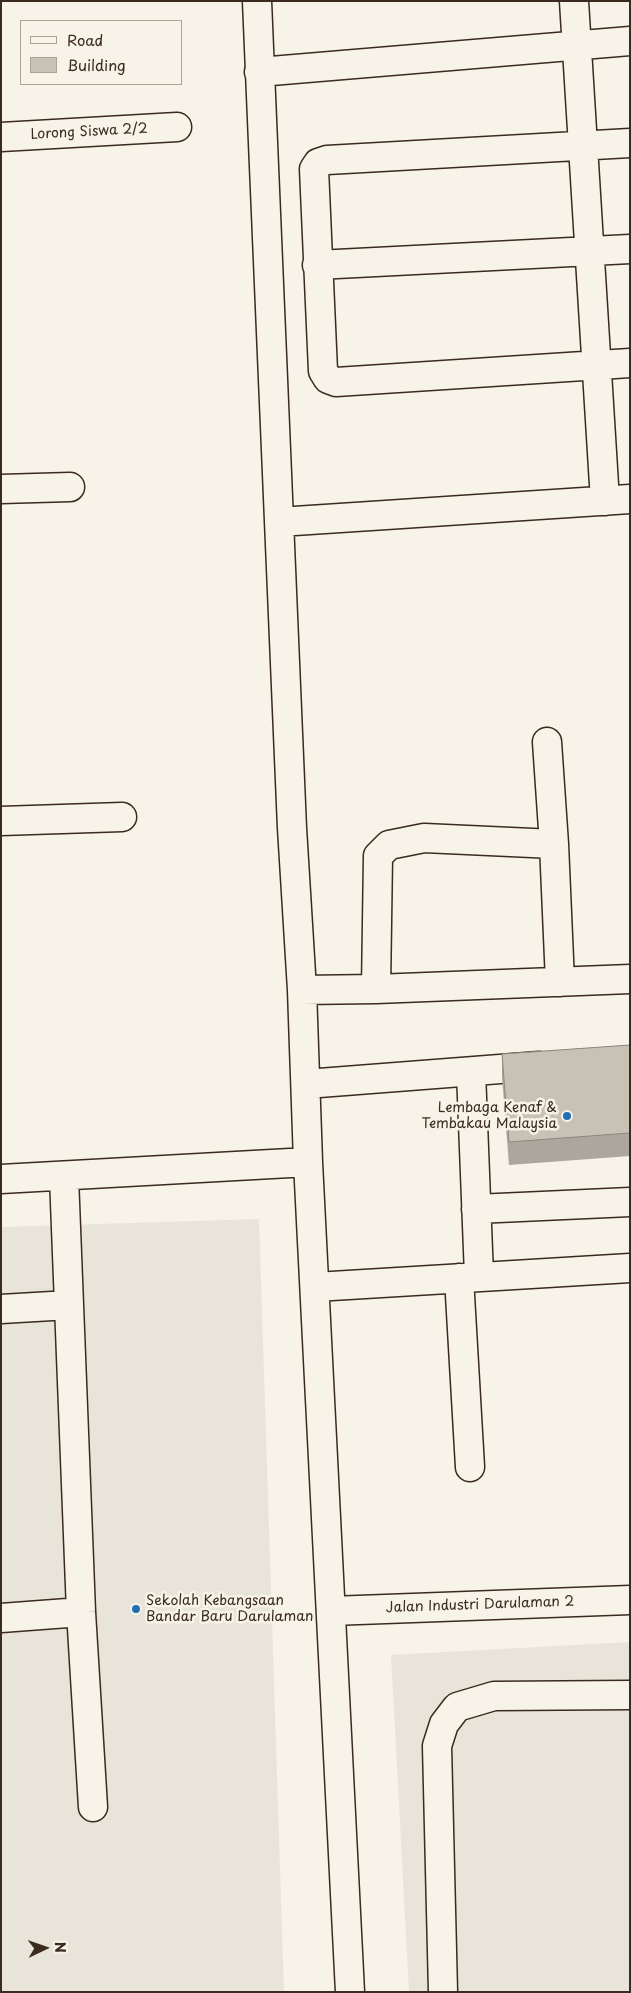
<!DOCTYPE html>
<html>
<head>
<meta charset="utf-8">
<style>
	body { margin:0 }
	#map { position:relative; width:631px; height:1993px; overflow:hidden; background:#f7f3e8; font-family:"Playpen Sans",sans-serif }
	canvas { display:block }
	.frame { position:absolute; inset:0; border:2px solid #3b2a1e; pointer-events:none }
	.legend { position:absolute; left:20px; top:20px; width:162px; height:65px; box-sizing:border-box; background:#f7f3e8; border:1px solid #aca397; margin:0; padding:6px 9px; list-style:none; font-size:15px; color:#3b2a1e }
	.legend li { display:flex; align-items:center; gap:10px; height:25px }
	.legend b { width:25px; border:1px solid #aca397 }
	.north { position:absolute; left:20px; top:1923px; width:50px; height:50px; -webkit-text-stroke:4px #f7f3e8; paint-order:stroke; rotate:87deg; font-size:14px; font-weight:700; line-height:20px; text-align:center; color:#3b2a1e }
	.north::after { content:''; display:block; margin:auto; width:18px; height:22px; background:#3b2a1e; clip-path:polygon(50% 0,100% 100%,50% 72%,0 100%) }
</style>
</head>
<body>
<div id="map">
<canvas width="631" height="1993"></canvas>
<div class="frame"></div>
<ul class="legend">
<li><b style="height:6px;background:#f7f3e8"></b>Road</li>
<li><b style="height:14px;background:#c8c1b6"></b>Building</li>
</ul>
<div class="north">N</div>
</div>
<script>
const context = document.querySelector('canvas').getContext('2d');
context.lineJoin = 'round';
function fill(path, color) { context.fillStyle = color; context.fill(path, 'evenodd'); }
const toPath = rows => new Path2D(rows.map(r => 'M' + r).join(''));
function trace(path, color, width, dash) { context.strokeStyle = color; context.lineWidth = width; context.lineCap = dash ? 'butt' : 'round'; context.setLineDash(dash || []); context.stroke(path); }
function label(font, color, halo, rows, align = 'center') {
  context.font = font + ' "Playpen Sans",sans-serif'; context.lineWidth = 5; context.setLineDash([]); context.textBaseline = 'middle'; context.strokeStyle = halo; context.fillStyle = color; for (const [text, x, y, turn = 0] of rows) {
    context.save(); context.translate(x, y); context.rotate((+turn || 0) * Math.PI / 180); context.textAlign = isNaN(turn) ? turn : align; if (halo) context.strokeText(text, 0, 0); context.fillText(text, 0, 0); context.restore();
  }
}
fill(toPath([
	[259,1219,284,1992,1,1992,1,1227],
	[630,1642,630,1992,409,1992,391,1655]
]), '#e9e4d9');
const minor = toPath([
	[257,1,292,828,302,990,308,1162,350,1992],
	[574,1,605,501],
	[259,72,630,41],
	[1,137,177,127],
	[630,143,327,160,318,163,314,169,323,371,328,379,336,382,630,363],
	[317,265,630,249],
	[1,489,70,487],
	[279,522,630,499],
	[547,742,554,844,560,982],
	[1,821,122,817],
	[376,989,378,856,389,845,424,838,554,844],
	[302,990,376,989,630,979],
	[471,1072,479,1276],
	[306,1084,539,1066],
	[64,1177,81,1612,93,1807],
	[1,1179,308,1162],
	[476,1209,630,1202],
	[459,1278,470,1467],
	[315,1287,630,1268],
	[1,1309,69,1305],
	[331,1611,630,1600],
	[1,1618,81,1612],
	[443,1992,437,1746,444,1724,457,1707,494,1696,630,1695]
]);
trace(minor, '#3b2a1e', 31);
trace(minor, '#f7f3e8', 28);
fill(toPath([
	[630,1045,630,1156,509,1165,502,1077,502,1054]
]), '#aca69d');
const building = toPath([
	[630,1045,630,1133,509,1142,502,1054,630,1045]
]);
fill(building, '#c8c1b6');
trace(building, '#8c877f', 1);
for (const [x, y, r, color] of [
	[567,1116,5,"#1f6fb2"],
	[136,1609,5,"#1f6fb2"]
]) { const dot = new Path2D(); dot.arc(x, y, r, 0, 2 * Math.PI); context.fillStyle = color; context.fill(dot); trace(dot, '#f7f3e8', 2); }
label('14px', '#3b2a1e', '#f7f3e8', [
	["Lorong Siswa 2/2",89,132,-3],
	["Jalan Industri Darulaman 2",480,1605,-2]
]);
label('14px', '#3b2a1e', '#f7f3e8', [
	["Lembaga Kenaf &",557,1108],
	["Tembakau Malaysia",557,1124],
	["Sekolah Kebangsaan",146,1601,"left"],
	["Bandar Baru Darulaman",146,1617,"left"]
], 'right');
</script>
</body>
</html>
